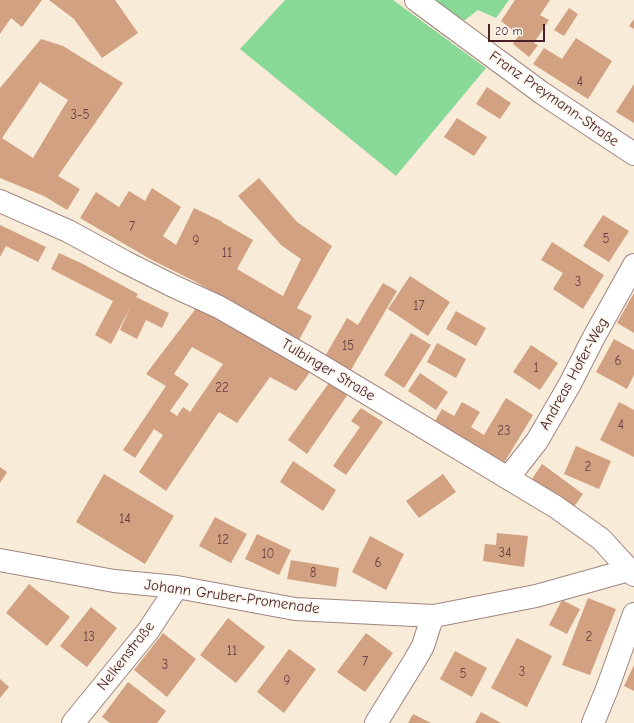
<!DOCTYPE html>
<html>
<head>
<meta charset="utf-8">
<style>
	body { margin:0 }
	#map { position:relative; width:634px; height:723px; overflow:hidden; background:#f8ebd7; font-family:"Comic Neue",sans-serif }
	canvas { display:block }
	.scale { position:absolute; left:488px; top:24px; width:57px; height:18px; box-sizing:border-box; border:2px solid #4a1f2b; border-top:0; padding-left:5px; font-size:12px; line-height:14px; white-space:nowrap; color:#4a1f2b; -webkit-text-stroke:3px #fbf7ec; paint-order:stroke }
</style>
</head>
<body>
<div id="map">
<canvas width="634" height="723"></canvas>
<div class="scale">20 m</div>
</div>
<script>
const context = document.querySelector('canvas').getContext('2d');
context.lineJoin = 'round';
function fill(path, color) { context.fillStyle = color; context.fill(path, 'evenodd'); }
const toPath = rows => new Path2D(rows.map(r => 'M' + r).join(''));
function trace(path, color, width, dash) { context.strokeStyle = color; context.lineWidth = width; context.lineCap = dash ? 'butt' : 'round'; context.setLineDash(dash || []); context.stroke(path); }
function label(font, color, halo, rows, align = 'center') {
  context.font = font + ' "Comic Neue",sans-serif'; context.lineWidth = 3; context.setLineDash([]); context.textBaseline = 'middle'; context.strokeStyle = halo; context.fillStyle = color; for (const [text, x, y, turn = 0] of rows) {
    context.save(); context.translate(x, y); context.rotate((+turn || 0) * Math.PI / 180); context.textAlign = isNaN(turn) ? turn : align; if (halo) context.strokeText(text, 0, 0); context.fillText(text, 0, 0); context.restore();
  }
}
fill(toPath([
	[285,0,393,0,486,68,396,176,240,49],
	[428,0,509,0,496,18,478,10,461,23]
]), '#88d898');
fill(toPath([
	[0,0,42,0,22,27,11,18,0,34],
	[49,0,115,0,138,33,102,58,74,19],
	[515,0,550,0,540,15,549,20,534,43,538,45,529,57,513,44,519,35,501,21],
	[569,8,578,14,564,36,554,30],
	[634,19,634,29,629,26],
	[576,38,612,61,588,99,533,64,544,48,562,59],
	[41,39,63,46,123,83,58,176,80,189,67,210,44,196,0,178,0,88],
	[40,82,68,100,33,158,2,138],
	[634,84,634,123,616,112],
	[487,87,511,103,500,119,476,104],
	[457,118,487,137,474,156,444,137],
	[259,178,297,222,332,246,297,308,312,316,299,340,194,281,150,259,80,218,96,192,119,207,129,191,145,201,152,188,181,207,163,236,176,245,194,208,221,221,223,223,253,240,237,269,283,296,301,259,281,245,238,196],
	[603,215,629,231,609,262,583,246],
	[0,225,46,247,38,262,6,246,0,257],
	[552,242,604,275,583,309,553,289,563,273,541,260],
	[59,253,83,264,138,294,136,297,169,313,162,328,146,320,137,339,120,330,130,308,111,344,95,335,113,301,51,269],
	[410,276,450,302,428,336,388,309],
	[383,283,397,291,348,375,323,360,347,318,358,325],
	[634,293,634,333,617,323],
	[197,307,311,371,296,391,270,377,237,423,219,412,166,491,139,472,163,435,154,429,135,458,123,450,166,386,146,374],
	[192,347,223,364,190,412,183,407,177,416,170,411,189,384,174,374],
	[456,311,486,328,476,346,446,329],
	[411,333,431,345,404,388,384,375],
	[614,339,634,350,634,375,627,389,596,372],
	[437,343,466,359,456,378,427,362],
	[531,345,558,363,540,390,513,372],
	[420,373,448,392,436,410,408,391],
	[331,380,350,391,307,454,288,440],
	[506,398,533,415,504,463,435,421,442,409,454,416,462,402,480,412,471,427,484,435],
	[619,402,634,410,634,457,600,440],
	[361,408,383,422,346,475,333,466,360,427,351,421],
	[576,446,611,461,599,489,564,474],
	[293,461,336,490,323,511,280,482],
	[542,464,583,494,571,511,530,482],
	[0,467,7,472,0,483],
	[104,474,174,516,145,564,76,522],
	[443,474,456,492,419,518,406,501],
	[215,517,247,534,231,563,199,546],
	[497,533,528,536,524,567,483,561,485,544,496,545],
	[257,534,291,550,279,575,245,559],
	[370,536,404,554,386,590,352,572],
	[291,560,339,568,336,587,287,579],
	[29,584,70,617,47,646,6,613],
	[588,598,616,609,590,675,562,665],
	[562,600,580,609,567,634,549,625],
	[91,607,117,628,87,667,60,646],
	[228,618,265,647,236,683,200,655],
	[163,633,196,659,167,697,134,670],
	[366,633,393,653,365,692,337,672],
	[517,638,552,656,527,707,491,688],
	[289,649,316,669,284,713,257,692],
	[455,651,487,668,472,697,440,679],
	[634,665,634,691,624,686],
	[0,679,9,687,0,698],
	[128,682,166,711,157,723,110,723,102,717],
	[481,712,501,723,475,723],
	[413,714,431,723,408,723]
]), '#d1a182');
const minor = toPath([
	[416,0,542,93,634,154],
	[508,478,537,441,570,384,594,337,634,265],
	[0,560,114,581,177,587,295,609,434,616,536,596,629,570],
	[73,723,148,631,177,587],
	[376,723,415,660,423,646,430,624,434,616]
]);
const major = toPath([
	[0,201,68,231,125,262,173,286,219,307,315,362,556,507,601,539,634,575],
	[593,723,607,689,634,614]
]);
trace(minor, '#a18581', 24);
trace(major, '#a18581', 24);
trace(minor, '#fff', 22);
trace(major, '#fff', 22);
label('13px', '#6c4041', null, [
	["4",580,82],
	["3-5",80,115],
	["7",132,227],
	["5",606,239],
	["9",196,241],
	["11",227,253],
	["3",578,282],
	["17",419,306],
	["15",348,346],
	["6",618,361],
	["1",536,368],
	["22",222,388],
	["4",621,425],
	["23",504,431],
	["2",588,467],
	["14",125,519],
	["12",223,540],
	["34",505,553],
	["10",268,554],
	["6",378,563],
	["8",313,573],
	["13",89,637],
	["2",589,637],
	["11",232,651],
	["7",365,662],
	["3",165,665],
	["3",522,672],
	["5",463,674],
	["9",287,681]
]);
label('15px', '#4a1f2b', '#fbf7ec', [
	["Franz Preymann-Straße",554,99,35],
	["Tulbinger Straße",328,370,31],
	["Andreas Hofer-Weg",574,374,-61],
	["Johann Gruber-Promenade",232,597,8],
	["Nelkenstraße",126,656,-52]
]);
</script>
</body>
</html>
